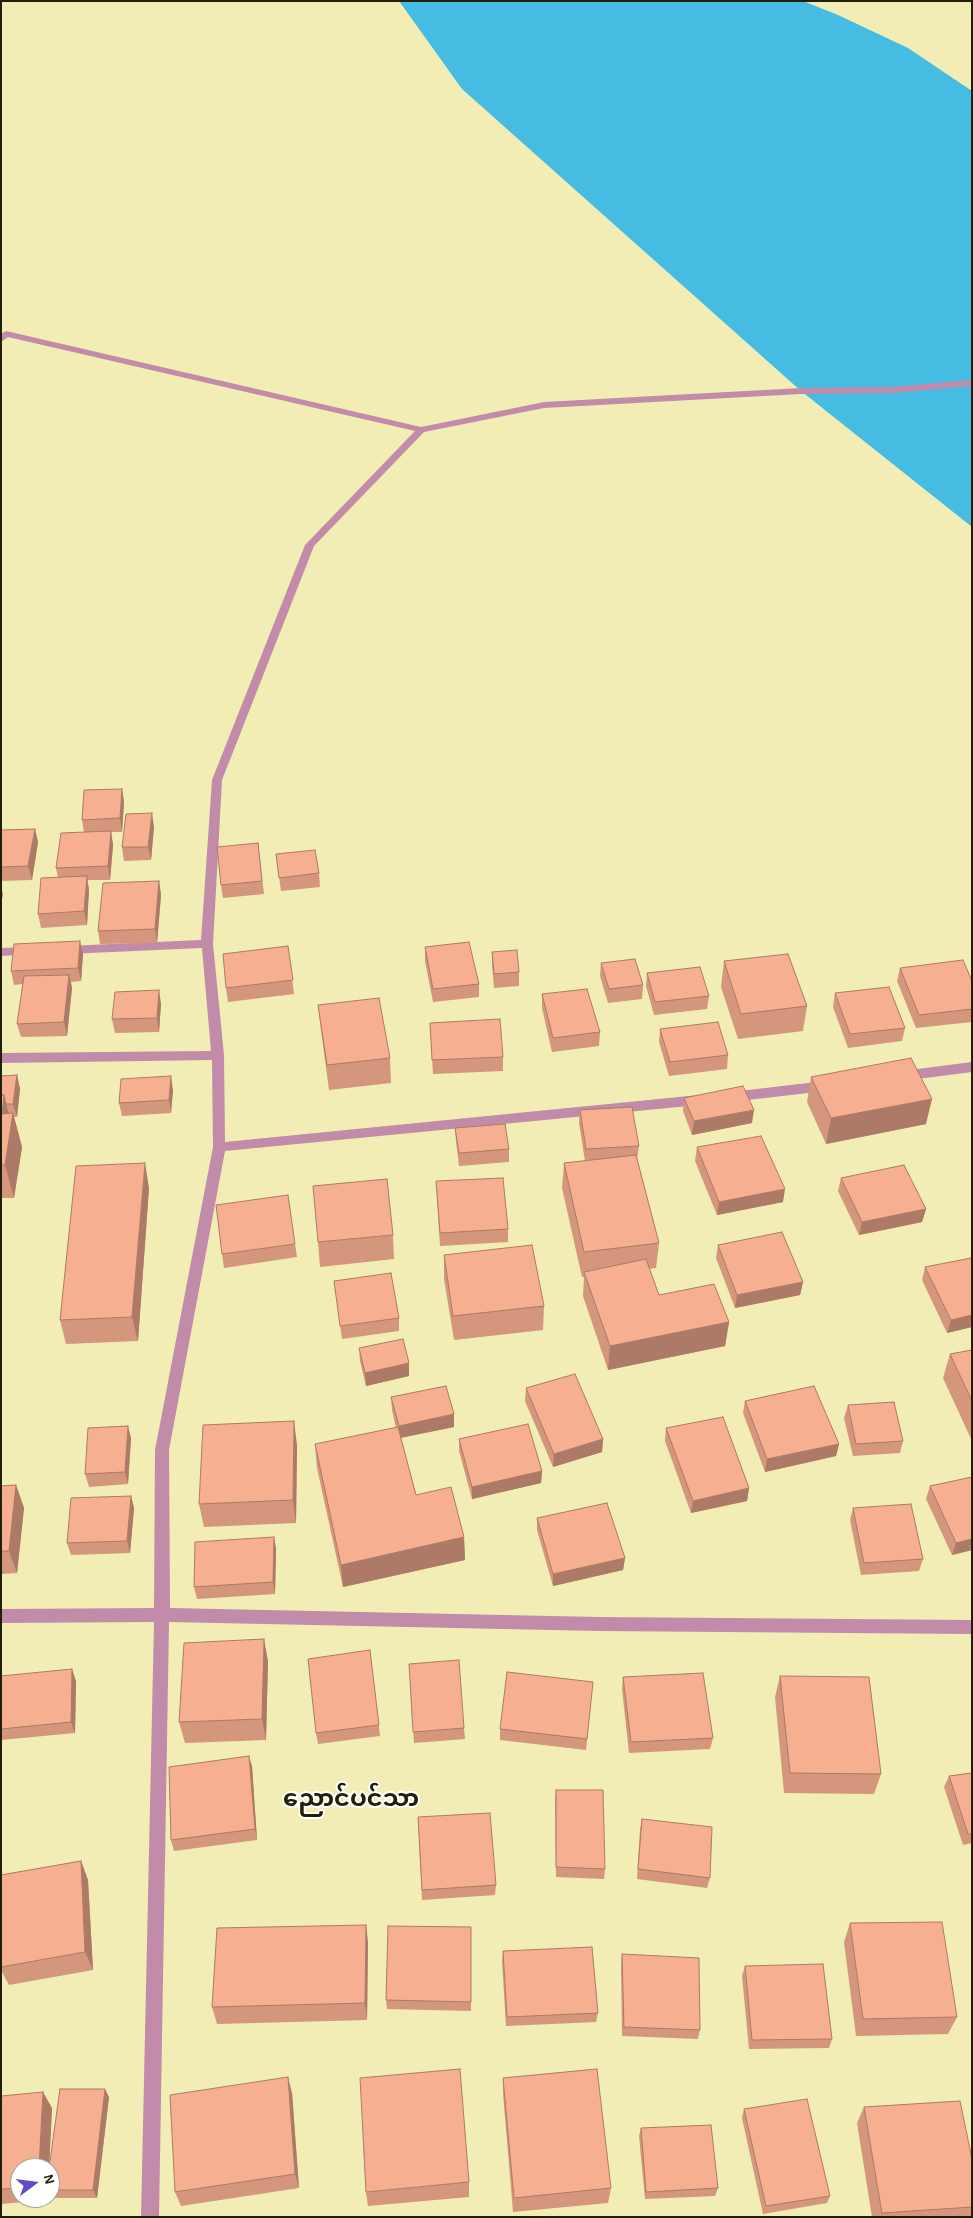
<!DOCTYPE html>
<html>
<head>
<meta charset="utf-8">
<style>
	body { margin:0 }
	#map { position:relative; width:973px; height:2218px; overflow:hidden; background:#f1edb4; font-family:"Alegreya Sans",sans-serif }
	canvas { display:block }
	.frame { position:absolute; inset:0; border:2px solid #211f09; pointer-events:none }
	.north { position:absolute; left:10px; top:2158px; width:50px; height:50px; box-sizing:border-box; background:#fff; border:1px solid #a6a59d; border-radius:50%; rotate:75deg; font-size:14px; font-weight:700; line-height:20px; text-align:center; color:#211f09 }
	.north::after { content:''; display:block; margin:auto; width:18px; height:22px; background:#5f4fc7; clip-path:polygon(50% 0,100% 100%,50% 72%,0 100%) }
</style>
</head>
<body>
<div id="map">
<canvas width="973" height="2218"></canvas>
<div class="frame"></div>
<div class="north">N</div>
</div>
<script>
const context = document.querySelector('canvas').getContext('2d');
context.lineJoin = 'round';
function fill(path, color) { context.fillStyle = color; context.fill(path, 'evenodd'); }
const toPath = rows => new Path2D(rows.map(r => 'M' + r).join(''));
function trace(path, color, width, dash) { context.strokeStyle = color; context.lineWidth = width; context.lineCap = dash ? 'butt' : 'round'; context.setLineDash(dash || []); context.stroke(path); }
function label(font, color, halo, rows, align = 'center') {
  context.font = font + ' "Alegreya Sans","Noto Sans Myanmar",sans-serif'; context.lineWidth = 4; context.setLineDash([]); context.textBaseline = 'middle'; context.strokeStyle = halo; context.fillStyle = color; for (const [text, x, y, turn = 0] of rows) {
    context.save(); context.translate(x, y); context.rotate((+turn || 0) * Math.PI / 180); context.textAlign = isNaN(turn) ? turn : align; if (halo) context.strokeText(text, 0, 0); context.fillText(text, 0, 0); context.restore();
  }
}
fill(toPath([
	[399,1,803,1,838,15,908,48,972,91,972,527,801,391,462,89]
]), '#47bce3');
fill(toPath([
	[6,331,421,427,544,402,801,388,892,387,972,380,972,386,892,393,801,394,544,408,424,432,314,546,222,780,213,944,224,1055,225,1142,699,1095,705,1100,699,1105,225,1151,169,1450,170,1608,599,1617,972,1620,972,1634,599,1631,169,1622,159,2217,141,2217,154,1622,1,1623,1,1609,154,1608,155,1450,213,1147,212,1060,1,1063,1,1053,211,1051,202,948,67,954,61,950,67,946,201,940,212,780,305,545,415,431,8,337,1,342,1,334,6,331],
	[30,947,34,948,36,951,34,954,1,956,1,948,30,947],
	[972,1062,972,1072,902,1081,896,1076,902,1071,972,1062],
	[825,1081,831,1086,825,1091,731,1102,725,1097,731,1092,825,1081]
]), '#c28baa');
fill(toPath([
	[122,789,124,802,122,832,111,832,113,845,110,880,87,880,89,890,87,925,41,928,38,914,58,878,56,868,84,832,82,820],
	[154,827,151,860,124,861,122,847],
	[35,829,38,842,32,880,1,881,1,830],
	[258,843,264,894,223,898,221,885],
	[276,854,319,873,320,887,281,891],
	[159,881,161,895,157,943,100,944,98,931],
	[288,946,294,994,228,1002,226,988],
	[425,947,479,984,479,997,433,1002,425,961],
	[492,952,519,972,519,986,494,988,492,965],
	[83,954,81,981,71,982,72,988,67,1036,21,1037,17,1024,23,984,14,985,11,971],
	[724,961,807,1006,803,1031,738,1039,721,987],
	[601,963,643,985,642,999,608,1003,600,976],
	[900,968,972,981,972,1022,916,1028,897,981],
	[647,973,709,996,707,1009,654,1015,646,986],
	[835,993,905,1028,902,1041,848,1048,833,1007],
	[542,994,600,1032,599,1046,552,1052,542,1008],
	[161,1004,159,1032,115,1033,112,1019],
	[318,1005,390,1058,391,1083,329,1090,321,1030],
	[430,1023,503,1057,503,1071,433,1074],
	[660,1029,728,1055,727,1069,669,1076,659,1042],
	[17,1075,20,1089,17,1117,14,1117,22,1147,14,1198,1,1198,1,1076],
	[811,1077,926,1124,826,1144,807,1102],
	[173,1090,171,1113,122,1116,119,1103],
	[684,1098,752,1123,692,1135,683,1111],
	[580,1110,639,1146,637,1159,659,1243,656,1268,649,1269,659,1295,729,1322,725,1346,608,1370,583,1296,584,1277,582,1277,562,1188,564,1163,585,1161,579,1123],
	[455,1128,509,1149,509,1162,459,1166,456,1141],
	[697,1147,783,1202,717,1215,695,1161],
	[841,1178,926,1209,922,1222,859,1235,838,1191],
	[436,1181,508,1229,508,1242,440,1246],
	[149,1188,138,1341,66,1344,60,1320],
	[393,1235,394,1259,320,1267,318,1242],
	[295,1244,297,1257,224,1268,222,1254],
	[718,1245,803,1282,800,1295,735,1308,716,1258],
	[444,1255,544,1306,543,1330,454,1340,444,1279],
	[972,1259,972,1327,947,1333,922,1280,925,1267],
	[334,1281,399,1318,399,1331,342,1339],
	[359,1348,409,1363,409,1376,366,1386,360,1361],
	[972,1350,972,1441,943,1378,950,1354],
	[526,1388,603,1439,602,1452,553,1467,525,1401],
	[391,1397,454,1427,401,1438,416,1495,464,1537,465,1560,343,1587,317,1468,315,1444,396,1428,392,1410],
	[745,1401,839,1444,836,1456,765,1472,743,1413],
	[848,1405,903,1441,900,1453,853,1456,844,1418],
	[666,1428,749,1488,747,1501,691,1513,665,1441],
	[131,1438,128,1484,89,1487,85,1474],
	[459,1439,542,1471,541,1483,472,1499,459,1451],
	[297,1445,296,1523,204,1527,199,1504],
	[972,1477,972,1550,952,1555,926,1499,930,1486],
	[16,1485,24,1508,17,1573,1,1574,1,1486],
	[131,1496,134,1508,130,1553,71,1555,67,1543],
	[853,1508,923,1559,919,1571,861,1575,850,1520],
	[537,1518,625,1558,623,1570,553,1586,537,1530],
	[274,1537,276,1549,275,1594,197,1599,194,1587],
	[370,1650,380,1736,318,1744,316,1733],
	[268,1661,266,1740,185,1743,179,1722],
	[409,1664,464,1728,465,1739,414,1743],
	[1,1676,76,1681,75,1733,1,1740],
	[780,1676,881,1774,874,1794,784,1793,775,1697],
	[623,1677,713,1738,710,1749,629,1753,622,1689],
	[593,1682,586,1750,500,1740,500,1729],
	[252,1766,257,1840,174,1851,171,1840],
	[972,1773,972,1843,963,1845,944,1787,949,1776],
	[556,1790,605,1869,604,1879,556,1877,555,1800],
	[418,1817,496,1885,495,1895,422,1900],
	[642,1819,710,1878,707,1888,637,1879,640,1829],
	[81,1861,88,1880,93,1970,9,1985,1,1970,1,1875],
	[850,1923,957,2017,948,2034,856,2036,844,1942],
	[366,1925,368,1943,367,2020,217,2024,212,2007],
	[471,1927,471,2011,387,2009,386,2000],
	[503,1951,598,2013,596,2022,506,2026,502,1961],
	[622,1954,700,2030,698,2039,622,2036,621,1964],
	[745,1966,832,2039,829,2048,749,2049,742,1976],
	[503,2078,611,2188,608,2203,513,2212,503,2094],
	[292,2093,299,2188,181,2206,175,2192],
	[1,2096,52,2108,49,2168,20,2168,20,2198,47,2198,47,2200,1,2204],
	[109,2097,97,2198,51,2198,50,2196,50,2168],
	[864,2107,972,2159,972,2217,872,2217,857,2123],
	[744,2109,830,2196,827,2203,763,2214,742,2118],
	[641,2128,718,2188,715,2196,645,2199,639,2136],
	[469,2182,469,2197,368,2206,366,2192]
]), '#d4967d');
fill(toPath([
	[122,789,124,802,122,832,120,818],
	[152,813,154,827,151,860,148,847],
	[35,829,38,842,32,880,28,866],
	[111,831,113,845,110,880,108,866],
	[87,876,89,890,87,925,84,911],
	[159,881,161,895,157,943,155,929],
	[1,887,3,894,1,904],
	[80,941,83,954,81,981,78,968],
	[69,975,72,988,67,1036,64,1022],
	[159,990,161,1004,159,1032,157,1018],
	[17,1075,20,1089,17,1117,13,1104],
	[171,1076,173,1090,171,1113,169,1100],
	[4,1095,11,1123,13,1113,22,1147,14,1198,5,1165,2,1114],
	[932,1099,926,1124,826,1144,831,1118],
	[754,1110,752,1123,692,1135,694,1121],
	[145,1163,149,1188,138,1341,132,1317],
	[785,1189,783,1202,717,1215,719,1202],
	[926,1209,922,1222,859,1235,862,1222],
	[803,1282,800,1295,735,1308,737,1295],
	[972,1315,972,1327,947,1333,951,1320],
	[729,1322,725,1346,608,1370,610,1346],
	[409,1363,409,1376,366,1386,365,1373],
	[454,1414,454,1427,399,1438,399,1426],
	[294,1421,297,1445,296,1523,293,1500],
	[128,1426,131,1438,128,1484,125,1472],
	[603,1439,602,1452,553,1467,554,1454],
	[839,1444,836,1456,765,1472,767,1459],
	[542,1471,541,1483,472,1499,472,1487],
	[16,1485,24,1508,17,1573,9,1551],
	[749,1488,747,1501,691,1513,693,1501],
	[131,1496,134,1508,130,1553,127,1541],
	[274,1537,276,1549,275,1594,273,1582],
	[464,1537,465,1560,343,1587,341,1565],
	[972,1539,972,1550,952,1555,956,1543],
	[625,1558,623,1570,553,1586,553,1574],
	[264,1639,268,1661,266,1740,262,1719],
	[72,1669,76,1681,75,1733,71,1722],
	[249,1756,252,1766,257,1840,255,1829],
	[81,1861,88,1880,93,1970,85,1952],
	[366,1925,368,1943,367,2020,365,2003],
	[288,2077,292,2093,299,2188,295,2174],
	[105,2089,109,2097,97,2198,93,2190],
	[43,2092,52,2108,49,2168,39,2168]
]), '#ac7a66');
const building = toPath([
	[122,789,120,818,82,820,84,790,122,789],
	[152,813,148,847,122,847,126,814,152,813],
	[35,829,28,866,1,867,1,830,35,829],
	[111,831,108,866,56,868,61,833,111,831],
	[258,843,262,881,221,885,217,847,258,843],
	[315,850,319,873,279,878,276,854,315,850],
	[87,876,84,911,38,914,41,878,87,876],
	[159,881,155,929,98,931,103,883,159,881],
	[80,941,78,968,11,971,14,944,80,941],
	[469,942,479,984,433,989,425,947,469,942],
	[288,946,293,980,226,988,223,954,288,946],
	[517,950,519,972,494,974,492,952,517,950],
	[788,954,807,1006,741,1014,724,961,788,954],
	[635,959,643,985,609,989,601,963,635,959],
	[963,960,972,981,972,1009,919,1015,900,968,963,960],
	[700,967,709,996,655,1002,647,973,700,967],
	[69,975,64,1022,17,1024,24,976,69,975],
	[889,987,905,1028,850,1034,835,993,889,987],
	[587,989,600,1032,553,1038,542,994,587,989],
	[159,990,157,1018,112,1019,115,992,159,990],
	[379,998,390,1058,327,1065,318,1005,379,998],
	[500,1019,503,1057,432,1060,430,1023,500,1019],
	[718,1022,728,1055,670,1062,660,1029,718,1022],
	[911,1058,932,1099,831,1118,811,1077,911,1058],
	[17,1075,13,1104,6,1104,4,1095,1,1095,1,1076,17,1075],
	[171,1076,169,1100,119,1103,121,1079,171,1076],
	[743,1086,754,1110,694,1121,684,1098,743,1086],
	[1,1095,4,1095,2,1114,13,1113,5,1165,1,1165,1,1095],
	[632,1107,639,1146,586,1149,580,1110,632,1107],
	[505,1124,509,1149,459,1153,455,1128,505,1124],
	[761,1136,785,1189,719,1202,697,1147,761,1136],
	[636,1155,659,1243,584,1252,564,1163,636,1155],
	[145,1163,132,1317,60,1320,76,1166,145,1163],
	[904,1165,926,1209,862,1222,841,1178,904,1165],
	[503,1178,508,1229,440,1233,436,1181,503,1178],
	[387,1179,393,1235,318,1242,313,1186,387,1179],
	[288,1195,295,1244,222,1254,216,1205,288,1195],
	[782,1232,803,1282,737,1295,718,1245,782,1232],
	[532,1245,544,1306,453,1316,444,1255,532,1245],
	[971,1258,972,1259,972,1315,951,1320,925,1267,971,1258],
	[646,1259,659,1295,714,1284,729,1322,610,1346,584,1272,646,1259],
	[391,1273,399,1318,340,1326,334,1281,391,1273],
	[403,1339,409,1363,365,1373,359,1348,403,1339],
	[972,1350,972,1401,950,1354,972,1350],
	[575,1374,603,1439,554,1454,526,1388,575,1374],
	[446,1386,454,1414,399,1426,391,1397,446,1386],
	[814,1386,839,1444,767,1459,745,1401,814,1386],
	[894,1402,903,1441,856,1444,848,1405,894,1402],
	[723,1417,749,1488,693,1501,666,1428,723,1417],
	[294,1421,293,1500,199,1504,203,1425,294,1421],
	[528,1424,542,1471,472,1487,459,1439,528,1424],
	[128,1426,125,1472,85,1474,88,1428,128,1426],
	[398,1427,416,1495,451,1487,464,1537,341,1565,315,1444,398,1427],
	[972,1477,972,1539,956,1543,930,1486,972,1477],
	[16,1485,9,1551,1,1551,1,1486,16,1485],
	[131,1496,127,1541,67,1543,71,1498,131,1496],
	[607,1503,625,1558,553,1574,537,1518,607,1503],
	[911,1504,923,1559,864,1563,853,1508,911,1504],
	[274,1537,273,1582,194,1587,195,1542,274,1537],
	[264,1639,262,1719,179,1722,184,1643,264,1639],
	[370,1650,379,1725,316,1733,308,1659,370,1650],
	[459,1660,464,1728,413,1732,409,1664,459,1660],
	[72,1669,71,1722,1,1729,1,1676,72,1669],
	[507,1672,593,1682,587,1739,500,1729,507,1672],
	[703,1673,713,1738,631,1742,623,1677,703,1673],
	[780,1676,869,1677,881,1774,790,1773,780,1676],
	[249,1756,255,1829,171,1840,169,1767,249,1756],
	[972,1773,972,1834,968,1834,949,1776,972,1773],
	[556,1790,603,1790,605,1869,556,1867,556,1790],
	[490,1813,496,1885,422,1890,418,1817,490,1813],
	[642,1819,712,1827,710,1878,638,1869,642,1819],
	[81,1861,85,1952,1,1967,1,1875,81,1861],
	[942,1922,957,2017,863,2019,850,1923,942,1922],
	[366,1925,365,2003,212,2007,217,1928,366,1925],
	[388,1926,471,1927,471,2002,386,2000,388,1926],
	[592,1947,598,2013,507,2017,503,1951,592,1947],
	[622,1954,699,1958,700,2030,624,2027,622,1954],
	[823,1964,832,2039,752,2040,745,1966,823,1964],
	[460,2069,469,2182,366,2192,360,2078,460,2069],
	[597,2069,611,2188,514,2198,503,2078,597,2069],
	[288,2077,295,2174,175,2192,170,2095,288,2077],
	[60,2089,105,2089,93,2190,50,2190,49,2168,60,2089],
	[43,2092,39,2168,20,2168,20,2188,1,2189,1,2096,43,2092],
	[807,2099,830,2196,766,2206,744,2109,807,2099],
	[960,2101,972,2159,972,2207,882,2213,864,2107,960,2101],
	[711,2125,718,2188,646,2192,641,2128,711,2125]
]);
fill(building, '#f6af91');
trace(building, '#ac7a66', 1);
label('bold 24px', '#211f09', '#fff', [
	["ညောင်ပင်သာ",351,1799]
]);
</script>
</body>
</html>
